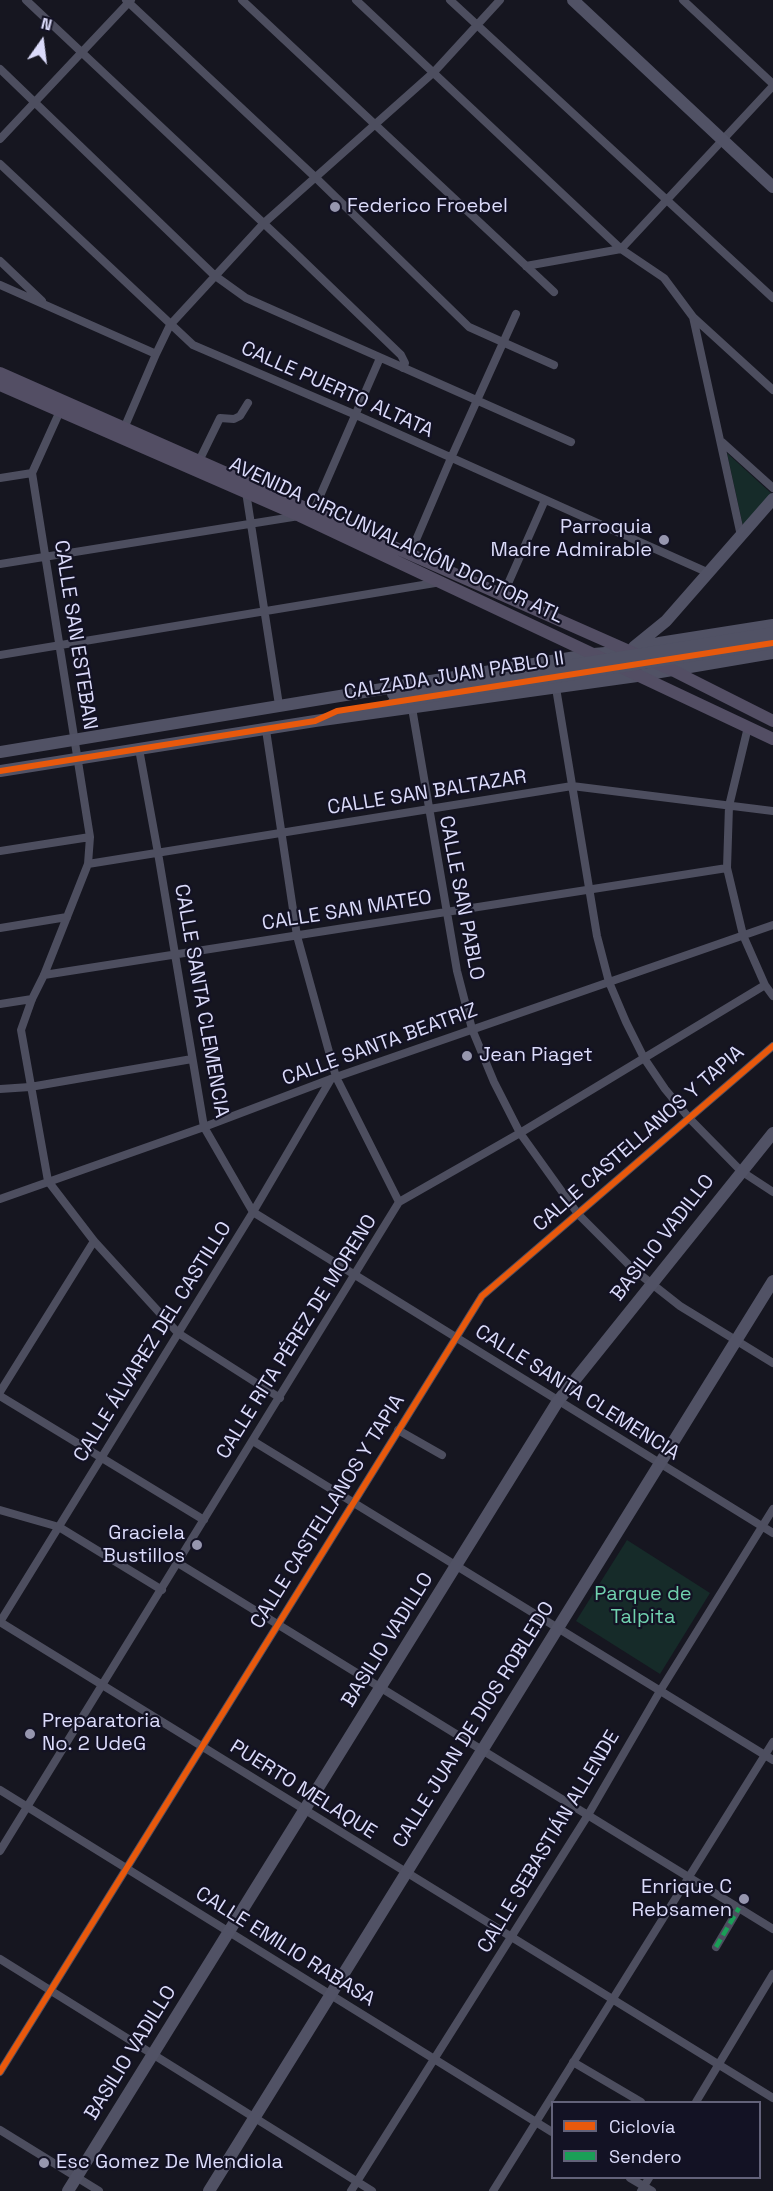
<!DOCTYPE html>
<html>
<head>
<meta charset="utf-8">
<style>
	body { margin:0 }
	#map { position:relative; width:773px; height:2191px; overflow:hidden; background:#161620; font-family:"Space Grotesk",sans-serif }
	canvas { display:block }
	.legend { position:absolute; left:551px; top:2101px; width:210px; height:78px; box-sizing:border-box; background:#131224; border:2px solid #63627a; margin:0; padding:8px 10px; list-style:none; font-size:18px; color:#dbdbfa }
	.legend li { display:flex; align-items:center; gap:12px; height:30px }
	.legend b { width:30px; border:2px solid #63627a }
	.north { position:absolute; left:12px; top:12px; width:60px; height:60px; -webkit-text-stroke:4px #131224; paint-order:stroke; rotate:14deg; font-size:16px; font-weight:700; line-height:24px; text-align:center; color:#dbdbfa }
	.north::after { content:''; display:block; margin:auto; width:21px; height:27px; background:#dbdbfa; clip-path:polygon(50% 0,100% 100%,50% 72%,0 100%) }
</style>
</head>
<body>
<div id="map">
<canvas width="773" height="2191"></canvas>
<ul class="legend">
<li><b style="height:8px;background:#e8590c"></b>Ciclovía</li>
<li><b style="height:8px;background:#1a9f57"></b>Sendero</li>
</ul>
<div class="north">N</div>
</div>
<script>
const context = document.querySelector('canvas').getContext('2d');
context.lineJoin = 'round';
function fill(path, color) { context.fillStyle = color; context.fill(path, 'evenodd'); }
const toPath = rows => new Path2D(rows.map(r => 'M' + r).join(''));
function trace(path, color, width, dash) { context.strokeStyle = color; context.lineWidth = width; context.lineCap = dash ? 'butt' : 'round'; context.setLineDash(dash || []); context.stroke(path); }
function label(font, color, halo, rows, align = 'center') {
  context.font = font + ' "Space Grotesk",sans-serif'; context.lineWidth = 4.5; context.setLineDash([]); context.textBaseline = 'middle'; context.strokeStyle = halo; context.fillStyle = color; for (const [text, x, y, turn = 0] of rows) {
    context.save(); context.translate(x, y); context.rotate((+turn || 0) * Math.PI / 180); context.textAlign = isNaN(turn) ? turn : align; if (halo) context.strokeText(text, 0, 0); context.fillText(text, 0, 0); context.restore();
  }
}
fill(toPath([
	[727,453,772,494,743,526],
	[627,1540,710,1593,660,1674,576,1621]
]), '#162b29');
trace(toPath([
	[26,0,291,249,401,355,405,363,403,368],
	[126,0,315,177,469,327,554,365],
	[242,0,554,292],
	[356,0,621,249,664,278,693,317,773,390],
	[450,0,773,298],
	[683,0,773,84],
	[0,69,214,275,246,298,571,442],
	[0,139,131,0],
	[0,164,193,345,356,415,709,573],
	[0,261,42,301],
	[526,266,621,249,773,86],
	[0,285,156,354],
	[693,317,741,536],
	[60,411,32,473,90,837,88,864,44,975,32,999,21,1030,48,1181,94,1241,178,1333,280,1398],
	[122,433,156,354,170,325,264,223,434,72,500,0],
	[722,442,773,488],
	[199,461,220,418,234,419,240,416,248,403],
	[0,478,32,473],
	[246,492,279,705],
	[313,512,380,358],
	[410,554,451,458,516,314],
	[0,564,299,516],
	[503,595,545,500],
	[0,655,441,582],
	[556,688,597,936,609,982,626,1022,644,1058,665,1089,689,1118,741,1171,773,1192],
	[412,708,457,971,472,1029,494,1082,520,1133,578,1214,633,1269,680,1306,773,1363],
	[748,727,729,806,727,868,743,935,765,985,773,996],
	[266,730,297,936,336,1077,399,1202],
	[139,749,158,853,204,1127,253,1212,773,1533],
	[0,851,90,837],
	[88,864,572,786,773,811],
	[0,928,67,917],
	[44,975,727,868],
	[0,1004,32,999],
	[0,1089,30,1087,192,1059],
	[0,1199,204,1127,336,1077,773,925],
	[0,1392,94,1241],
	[0,1396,204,1520],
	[398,1430,442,1455],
	[253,1441,773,1760],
	[0,1510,59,1527,162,1590],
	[178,1563,773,1929],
	[0,1622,773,2098],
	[0,1622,253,1212,331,1079],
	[0,1790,552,2132],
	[0,1851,399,1202,520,1133,765,985],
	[716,1947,739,1908],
	[0,1959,372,2191],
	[573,2062,641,2102],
	[0,2072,482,1296,773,1046],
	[696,2102,773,1974],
	[0,2130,99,2191],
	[630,2178,652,2191],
	[351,2191,588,1815,660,1691,773,1509],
	[493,2191,773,1742],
	[641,2191,649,2178]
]), '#4d4e5f', 8);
trace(toPath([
	[573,0,773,187],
	[634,647,666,621,773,499],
	[0,752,594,654,628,651,659,643,773,625],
	[0,771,315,721,637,676,773,653],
	[68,2191,558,1401,773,1133],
	[209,2191,773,1281]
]), '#515265', 12);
trace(toPath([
	[0,373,672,670,773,721],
	[0,385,300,516,773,739]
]), '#534e64', 12);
trace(toPath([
	[393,694,773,633],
	[394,702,773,643]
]), '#515265', 12);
trace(toPath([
	[716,1947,739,1908]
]), '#1a9f57', 4.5, [9, 4.5]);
trace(toPath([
	[0,771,315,721,337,711,773,643],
	[0,2072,482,1296,773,1046]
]), '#e8590c', 6);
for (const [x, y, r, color] of [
	[335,207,6,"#9696ae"],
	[664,540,6,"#9696ae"],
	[467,1056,6,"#9696ae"],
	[197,1545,6,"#9696ae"],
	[30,1734,6,"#9696ae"],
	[744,1899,6,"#9696ae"],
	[44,2163,6,"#9696ae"]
]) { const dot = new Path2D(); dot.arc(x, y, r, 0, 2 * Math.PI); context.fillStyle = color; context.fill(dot); trace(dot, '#131224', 2); }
label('20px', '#dbdbfa', '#131224', [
	["Federico Froebel",347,207],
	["Parroquia",652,528,"right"],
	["Madre Admirable",652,551,"right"],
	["Jean Piaget",479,1056],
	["Graciela",185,1534,"right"],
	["Bustillos",185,1557,"right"],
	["Preparatoria",42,1722],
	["No. 2 UdeG",42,1745],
	["Enrique C",732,1888,"right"],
	["Rebsamen",732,1911,"right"],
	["Esc Gomez De Mendiola",56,2163]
], 'left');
label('20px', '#dbdbfa', '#131224', [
	["CALLE PUERTO ALTATA",337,390,24],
	["AVENIDA CIRCUNVALACIÓN DOCTOR ATL",396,541,25],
	["CALLE SAN ESTEBAN",75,635,81],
	["CALZADA JUAN PABLO II",454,676,-9],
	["CALLE SAN BALTAZAR",427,793,-9],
	["CALLE SAN PABLO",461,898,79],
	["CALLE SAN MATEO",347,911,-9],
	["CALLE SANTA CLEMENCIA",201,1001,80],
	["CALLE SANTA BEATRIZ",380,1045,-20],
	["CALLE CASTELLANOS Y TAPIA",639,1139,-41],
	["BASILIO VADILLO",663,1238,-52],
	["CALLE RITA PÉREZ DE MORENO",297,1337,-58],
	["CALLE ÁLVAREZ DEL CASTILLO",153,1342,-58],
	["CALLE SANTA CLEMENCIA",577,1393,32],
	["CALLE CASTELLANOS Y TAPIA",328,1512,-58],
	["BASILIO VADILLO",388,1640,-58],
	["CALLE JUAN DE DIOS ROBLEDO",474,1725,-58],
	["PUERTO MELAQUE",303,1790,32],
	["CALLE SEBASTIÁN ALLENDE",549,1842,-59],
	["CALLE EMILIO RABASA",285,1947,32],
	["BASILIO VADILLO",131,2053,-58]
]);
label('20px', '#70d1ae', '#131224', [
	["Parque de",643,1595],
	["Talpita",643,1618]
]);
</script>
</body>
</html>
